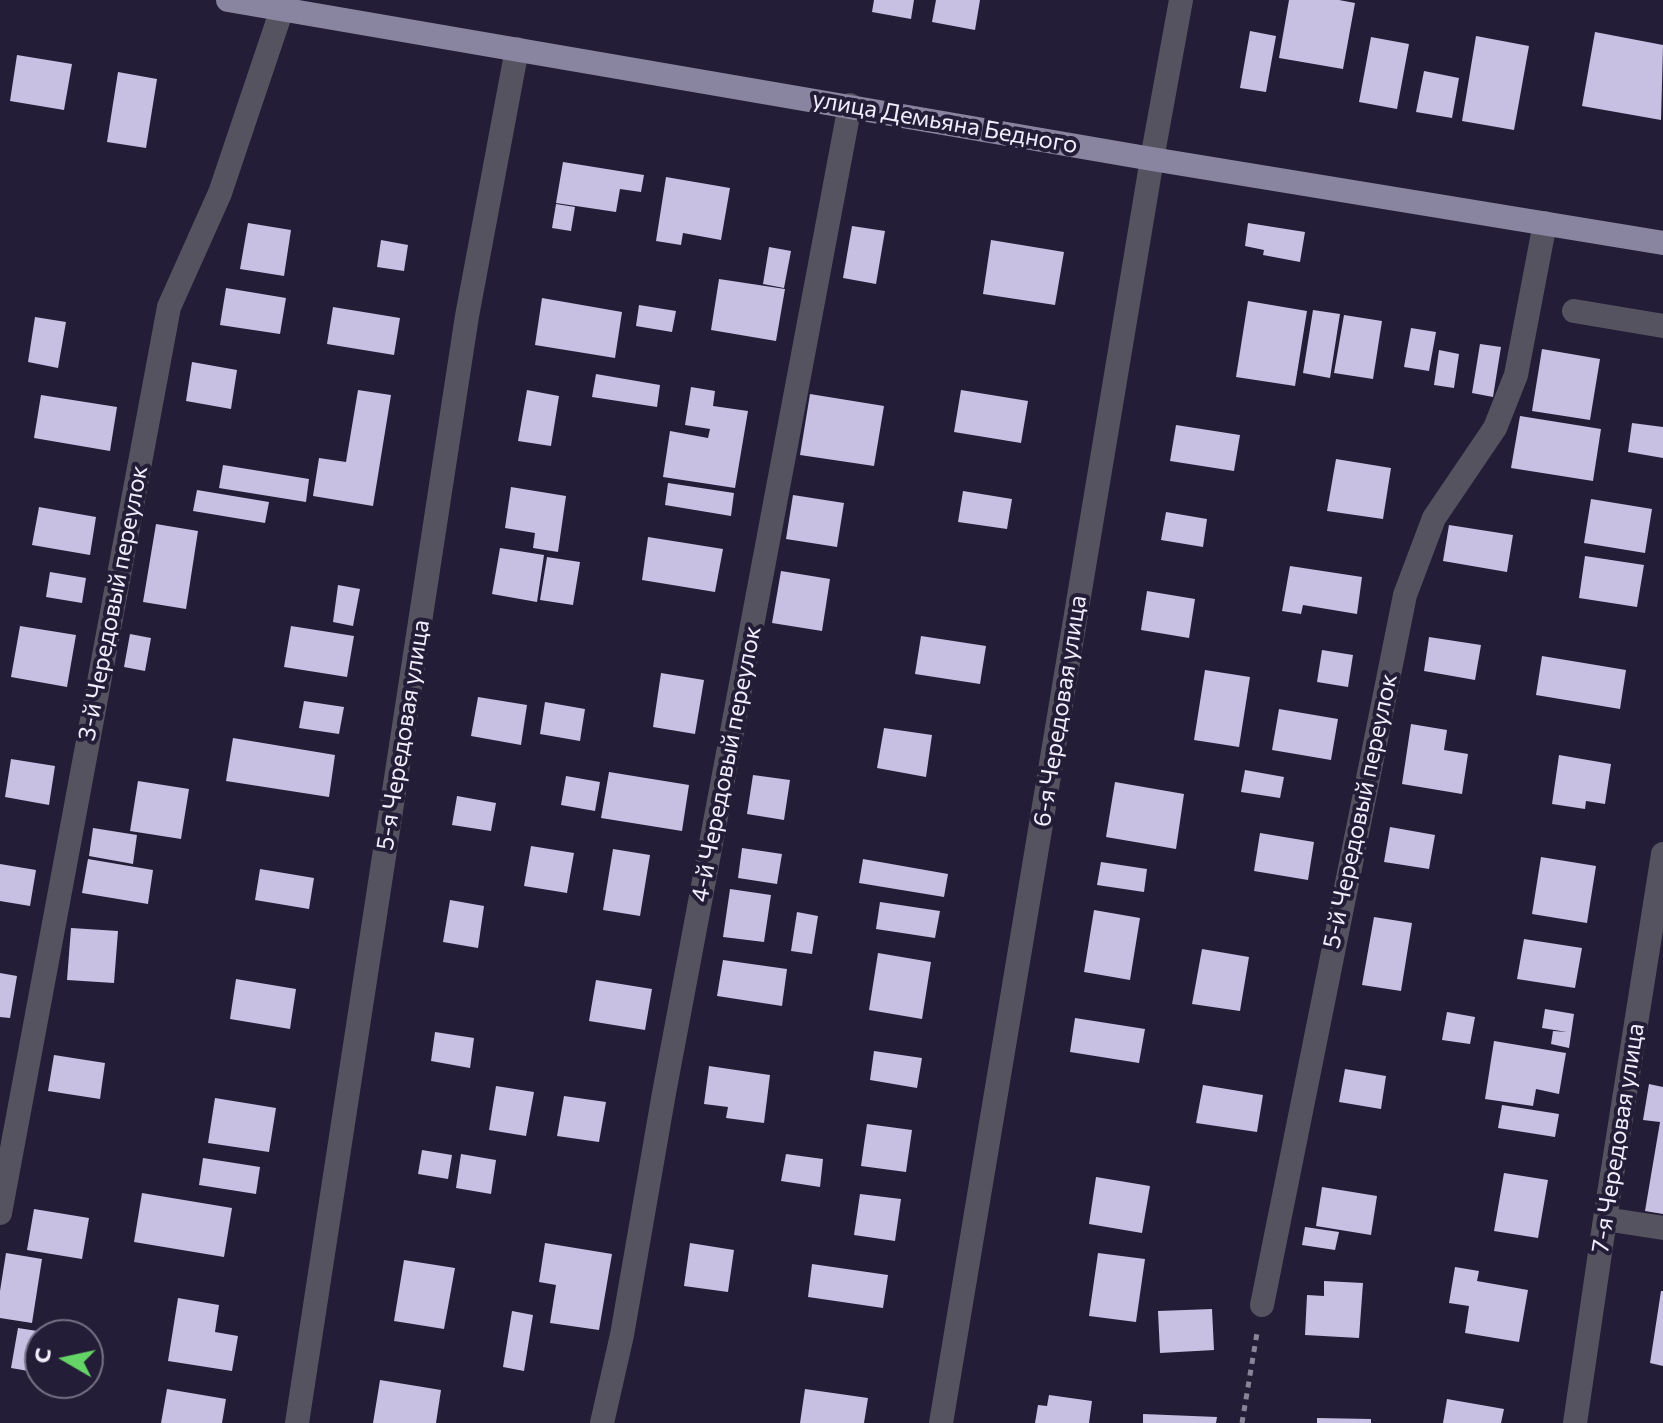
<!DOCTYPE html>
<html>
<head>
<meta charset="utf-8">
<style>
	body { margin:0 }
	#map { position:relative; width:1663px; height:1423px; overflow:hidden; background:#231d37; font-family:Commissioner,sans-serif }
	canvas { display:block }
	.north { position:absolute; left:24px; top:1319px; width:80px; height:80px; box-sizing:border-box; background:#231d37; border:2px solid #757186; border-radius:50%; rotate:279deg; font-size:22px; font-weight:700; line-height:32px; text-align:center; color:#f0eefc }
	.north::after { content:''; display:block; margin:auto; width:28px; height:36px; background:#65d467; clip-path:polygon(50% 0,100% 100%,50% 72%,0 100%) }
</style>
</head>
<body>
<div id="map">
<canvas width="1663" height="1423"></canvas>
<div class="north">С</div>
</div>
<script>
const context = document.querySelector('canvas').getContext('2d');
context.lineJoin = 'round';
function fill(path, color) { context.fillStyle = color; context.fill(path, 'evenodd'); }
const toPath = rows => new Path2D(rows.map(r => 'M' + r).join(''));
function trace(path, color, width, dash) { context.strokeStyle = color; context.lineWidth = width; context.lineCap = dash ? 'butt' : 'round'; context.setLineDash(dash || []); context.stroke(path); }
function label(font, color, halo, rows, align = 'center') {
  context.font = font + ' Commissioner,sans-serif'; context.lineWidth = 8; context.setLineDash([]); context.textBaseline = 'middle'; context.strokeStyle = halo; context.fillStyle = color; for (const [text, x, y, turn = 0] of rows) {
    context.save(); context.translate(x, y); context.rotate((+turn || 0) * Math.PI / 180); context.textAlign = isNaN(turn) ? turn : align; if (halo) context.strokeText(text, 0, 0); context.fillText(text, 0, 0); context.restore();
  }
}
fill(toPath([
	[874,0,914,0,911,19,872,12],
	[936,0,980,0,975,30,932,22],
	[1289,0,1339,0,1355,3,1343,69,1279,58],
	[1250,31,1276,36,1266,92,1240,88],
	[1595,32,1663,45,1661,120,1582,106],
	[1476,36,1529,46,1514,130,1462,121],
	[1371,37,1409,44,1397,109,1359,102],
	[17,55,72,64,64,110,10,101],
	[1424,71,1459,78,1452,118,1416,112],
	[118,72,157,79,146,148,107,142],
	[563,162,644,175,641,192,620,189,616,212,556,203],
	[666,177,730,188,721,240,683,233,681,245,656,241],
	[556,204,575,207,571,231,552,228],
	[248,223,291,230,284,276,240,269],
	[1248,223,1305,232,1300,262,1263,255,1264,250,1245,246],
	[852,226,885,231,876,284,843,278],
	[381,240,408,245,404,271,377,267],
	[991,240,1064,252,1055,305,983,294],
	[769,247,791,251,784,288,763,284],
	[719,279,785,289,776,341,711,330],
	[226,288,286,298,280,334,220,325],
	[542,298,622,312,615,358,535,345],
	[1248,301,1307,311,1295,386,1236,377],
	[639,305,676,311,672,332,636,326],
	[333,307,400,318,394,355,327,344],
	[1313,310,1340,314,1330,378,1303,373],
	[1344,315,1382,321,1373,379,1334,373],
	[35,317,66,322,58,368,28,362],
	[1411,328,1436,332,1429,371,1404,367],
	[1480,344,1501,347,1493,397,1472,393],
	[1542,349,1600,359,1590,420,1532,411],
	[1439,350,1459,354,1454,388,1434,385],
	[192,362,237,370,231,409,186,401],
	[596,374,660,385,657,407,592,397],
	[691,387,715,391,713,406,748,411,735,488,663,477,670,431,708,438,710,429,685,425],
	[358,390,391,395,373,506,313,496,319,458,346,462],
	[527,390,559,396,551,446,518,441],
	[961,390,1028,401,1021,443,954,432],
	[810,394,884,406,874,466,800,455],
	[41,395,117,407,110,451,34,438],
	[1520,416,1601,429,1593,481,1511,468],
	[1632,423,1663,427,1663,458,1628,452],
	[1176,425,1240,435,1234,471,1170,461],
	[1336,459,1391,468,1383,519,1327,511],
	[223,465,309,479,306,502,219,488],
	[668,483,734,493,731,516,665,505],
	[511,487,566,496,558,552,533,548,535,533,505,528],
	[197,490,269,502,265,523,193,511],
	[963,491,1012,499,1007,529,958,522],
	[793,495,844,503,837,547,786,539],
	[1591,499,1652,509,1645,553,1584,543],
	[39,507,96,517,90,555,32,545],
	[1166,512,1207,519,1203,547,1161,540],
	[156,524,198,531,186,609,143,602],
	[1449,525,1513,535,1507,572,1443,561],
	[648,537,723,549,715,592,642,580],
	[500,548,544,555,537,602,492,594],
	[1585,556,1644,565,1637,607,1579,598],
	[547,557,580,562,573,605,540,600],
	[1290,566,1362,577,1357,614,1303,605,1301,614,1282,611],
	[781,571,830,579,822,631,772,623],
	[50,572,86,578,82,603,46,597],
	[338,585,360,589,353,626,333,622],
	[1147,591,1195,599,1189,638,1141,630],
	[20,626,76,635,67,687,11,677],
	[291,626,354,636,347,677,284,667],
	[130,634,151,638,145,671,124,667],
	[921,636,986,646,980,684,915,674],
	[1429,637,1481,645,1475,680,1424,671],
	[1322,650,1353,655,1348,687,1317,682],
	[1542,656,1626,670,1620,709,1536,695],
	[1205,670,1250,677,1239,747,1194,740],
	[661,673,704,680,695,734,653,727],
	[478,697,527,705,521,745,471,736],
	[304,701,344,707,339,734,299,728],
	[545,702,585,709,580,741,540,734],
	[1279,709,1338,719,1331,760,1272,750],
	[1411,724,1447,730,1444,750,1468,754,1462,794,1402,784],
	[884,728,932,735,926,777,877,768],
	[233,738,335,755,329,797,226,781],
	[1559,755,1611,764,1605,804,1586,801,1585,809,1552,804],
	[11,759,55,766,49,805,5,797],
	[1245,770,1284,777,1280,798,1241,792],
	[609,772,689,785,682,831,601,818],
	[753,775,790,780,784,820,747,814],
	[566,776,600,782,595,811,561,805],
	[138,781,189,789,181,839,130,831],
	[1115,782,1184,794,1176,849,1106,837],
	[457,796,496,803,491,831,452,825],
	[1390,827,1435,835,1429,869,1384,862],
	[93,828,137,835,133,864,89,856],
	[1260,833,1314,842,1308,880,1254,871],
	[531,846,574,853,567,893,524,886],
	[742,848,782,854,777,884,738,878],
	[613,849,650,855,640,916,603,910],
	[1541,857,1596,866,1587,923,1532,914],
	[88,859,153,870,148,904,82,893],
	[863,859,948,874,944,897,859,883],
	[1101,862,1147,869,1144,892,1097,885],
	[0,864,36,870,30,906,0,901],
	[260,869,314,878,309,909,255,900],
	[730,889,771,895,764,942,723,937],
	[450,900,484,906,478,948,443,942],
	[880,902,940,911,935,938,876,929],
	[1094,910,1140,918,1130,980,1084,972],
	[797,912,818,916,812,954,791,951],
	[1374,917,1412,923,1401,991,1362,985],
	[71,928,118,931,114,983,67,980],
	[1524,939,1582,948,1575,988,1517,979],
	[1202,949,1249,957,1240,1011,1192,1004],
	[878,953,931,962,922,1019,869,1010],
	[723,960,787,969,782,1006,717,996],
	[0,973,17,976,10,1018,0,1017],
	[236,979,296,989,290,1029,230,1019],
	[596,980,652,989,645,1030,589,1021],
	[1545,1009,1574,1014,1569,1048,1551,1044,1553,1031,1567,1032,1542,1028],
	[1447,1012,1475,1017,1470,1044,1442,1040],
	[1075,1018,1145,1029,1139,1063,1070,1052],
	[435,1032,474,1038,470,1068,431,1061],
	[1494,1041,1566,1053,1559,1094,1536,1089,1533,1106,1485,1099],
	[874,1051,922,1058,917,1088,870,1080],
	[54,1055,105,1063,100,1099,48,1091],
	[709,1066,770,1075,764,1123,726,1118,728,1107,704,1104],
	[1345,1069,1386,1076,1381,1109,1339,1102],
	[1649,1084,1663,1087,1663,1214,1645,1211,1660,1122,1643,1120],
	[1203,1085,1263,1095,1257,1132,1196,1123],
	[496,1086,534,1092,526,1136,489,1130],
	[564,1096,606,1102,599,1142,557,1136],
	[215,1098,276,1108,269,1152,208,1143],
	[1502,1105,1559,1114,1555,1137,1498,1128],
	[867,1124,912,1130,906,1172,861,1166],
	[422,1150,452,1155,448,1179,418,1174],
	[461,1154,496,1160,491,1194,456,1188],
	[786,1154,823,1159,820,1187,781,1181],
	[203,1158,260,1167,256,1194,199,1185],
	[1504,1173,1548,1180,1538,1238,1494,1231],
	[1096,1177,1150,1186,1142,1233,1089,1224],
	[1322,1187,1377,1196,1371,1235,1316,1226],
	[142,1193,232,1208,224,1257,134,1242],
	[860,1194,901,1199,895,1241,854,1235],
	[34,1209,89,1218,82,1259,27,1250],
	[1305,1227,1339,1232,1335,1250,1302,1245],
	[545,1243,612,1254,599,1330,550,1323,556,1285,539,1282],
	[690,1243,734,1250,728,1292,684,1286],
	[6,1253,42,1259,32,1323,0,1318,0,1291],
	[1098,1253,1145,1259,1136,1322,1089,1316],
	[404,1260,455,1268,444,1329,394,1321],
	[812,1264,888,1275,883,1308,808,1297],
	[1455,1267,1479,1271,1477,1281,1528,1290,1519,1342,1465,1333,1469,1306,1449,1303],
	[1324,1281,1363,1283,1359,1338,1305,1335,1307,1295,1324,1296],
	[1661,1291,1663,1291,1663,1366,1650,1363],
	[178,1298,219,1305,215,1332,238,1336,232,1371,168,1361],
	[1212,1309,1214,1350,1160,1353,1158,1311],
	[512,1311,533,1315,524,1371,503,1367],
	[18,1328,50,1333,40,1335,40,1373,11,1368],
	[380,1380,441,1390,436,1423,373,1423],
	[167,1389,226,1399,222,1423,161,1423],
	[805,1389,868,1398,864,1423,800,1423],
	[1049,1395,1092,1401,1089,1423,1035,1423,1038,1405,1047,1406],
	[1447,1399,1504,1409,1501,1423,1443,1423],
	[1143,1414,1217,1417,1216,1423,1143,1423],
	[1317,1418,1371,1419,1371,1423,1317,1423]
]), '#c7c0e3');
trace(toPath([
	[1242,1423,1257,1333]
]), '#898599', 5, [6, 6]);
trace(toPath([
	[1574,311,1663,326],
	[0,1213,169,307,220,193,282,9],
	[1605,1219,1663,1228],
	[1262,1305,1405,595,1434,518,1495,428,1516,375,1545,223],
	[297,1423,467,316,517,49],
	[602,1423,622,1335,664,1093,850,105],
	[941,1423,1152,159,1181,0],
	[1575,1423,1605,1219,1663,854]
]), '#555360', 24);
trace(toPath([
	[228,0,1152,159,1663,243]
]), '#89849f', 24);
label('24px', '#f0eefc', '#231d37', [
	["улица Демьяна Бедного",945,122,10],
	["3-й Чередовый переулок",113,603,-79],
	["6-я Чередовая улица",1060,711,-81],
	["5-я Чередовая улица",403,735,-81],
	["4-й Чередовый переулок",726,764,-79],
	["5-й Чередовый переулок",1360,811,-78],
	["7-я Чередовая улица",1618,1138,-81]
]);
</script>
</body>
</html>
